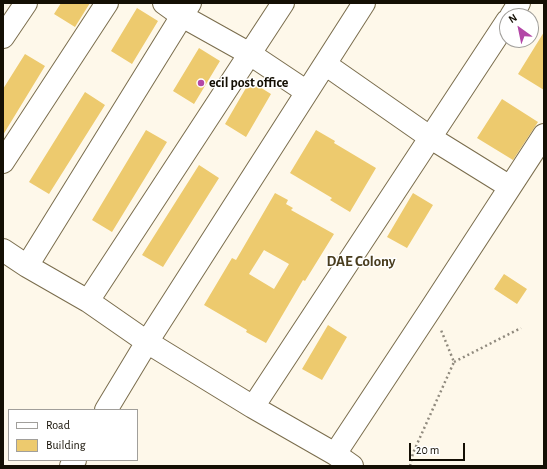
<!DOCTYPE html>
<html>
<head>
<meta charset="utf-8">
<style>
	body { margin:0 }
	#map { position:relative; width:547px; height:469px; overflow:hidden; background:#fef8ea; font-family:"Alegreya Sans",sans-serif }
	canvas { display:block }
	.frame { position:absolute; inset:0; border:4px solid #140f04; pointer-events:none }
	.legend { position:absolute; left:8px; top:409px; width:130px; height:52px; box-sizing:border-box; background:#fff; border:1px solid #a19f9b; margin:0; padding:5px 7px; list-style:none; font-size:12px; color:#140f04 }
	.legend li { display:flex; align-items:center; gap:8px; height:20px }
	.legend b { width:20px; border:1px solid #a19f9b }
	.north { position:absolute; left:499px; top:8px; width:40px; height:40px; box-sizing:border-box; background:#fff; border:1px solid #a19f9b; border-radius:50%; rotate:327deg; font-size:11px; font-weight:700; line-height:16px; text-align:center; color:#140f04 }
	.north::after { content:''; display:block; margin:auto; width:14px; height:18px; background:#b347a7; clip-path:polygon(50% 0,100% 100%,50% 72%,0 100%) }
	.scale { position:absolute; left:409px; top:443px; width:56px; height:18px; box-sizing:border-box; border:2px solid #140f04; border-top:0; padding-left:5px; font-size:12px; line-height:14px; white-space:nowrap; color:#140f04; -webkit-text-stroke:3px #fff; paint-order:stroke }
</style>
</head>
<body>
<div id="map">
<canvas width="547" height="469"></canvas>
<div class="frame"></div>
<ul class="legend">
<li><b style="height:5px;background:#fff"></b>Road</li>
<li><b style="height:11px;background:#edca6e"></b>Building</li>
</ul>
<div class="north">N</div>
<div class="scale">20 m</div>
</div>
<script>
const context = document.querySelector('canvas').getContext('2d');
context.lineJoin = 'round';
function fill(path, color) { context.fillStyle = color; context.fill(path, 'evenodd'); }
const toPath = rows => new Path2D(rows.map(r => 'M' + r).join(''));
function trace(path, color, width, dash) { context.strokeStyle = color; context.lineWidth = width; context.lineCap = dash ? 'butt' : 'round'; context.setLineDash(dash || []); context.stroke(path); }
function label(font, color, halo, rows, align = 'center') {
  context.font = font + ' "Alegreya Sans",sans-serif'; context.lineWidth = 3; context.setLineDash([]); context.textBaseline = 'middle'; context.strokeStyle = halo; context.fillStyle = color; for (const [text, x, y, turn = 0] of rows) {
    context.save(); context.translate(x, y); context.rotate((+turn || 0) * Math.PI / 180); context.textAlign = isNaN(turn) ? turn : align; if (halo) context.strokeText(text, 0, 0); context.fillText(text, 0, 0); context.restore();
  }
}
fill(toPath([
	[61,3,90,3,75,27,54,14],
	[137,8,158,21,132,64,111,51],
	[544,32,544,90,518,74],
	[199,48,220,61,194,104,173,91],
	[25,54,45,66,3,135,3,89],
	[250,81,271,94,246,137,225,124],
	[85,92,105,105,49,194,29,182],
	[502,99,538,122,513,160,477,138],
	[146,130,167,142,112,232,92,220],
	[316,130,335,141,334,143,376,168,350,212,330,200,332,198,290,173],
	[199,165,219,178,163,267,142,255],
	[275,193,288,200,286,204,293,208,291,210,334,234,305,281,303,280,266,343,246,332,247,330,204,305,232,258,236,260],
	[264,250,289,264,274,289,249,274],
	[413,193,433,205,407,248,387,237],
	[504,274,527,289,517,304,494,289],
	[328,325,347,337,322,380,302,369]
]), '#edca6e');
const minor = toPath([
	[164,3,182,16,250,54,307,92],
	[511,16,519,3],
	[3,37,26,3],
	[325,64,431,138,510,187],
	[3,162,107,3],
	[3,250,27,266,88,301,147,342,253,407,335,454,352,466],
	[27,266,190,3],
	[88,301,283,3],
	[253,407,507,21],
	[106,410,147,342,364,3],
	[335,454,432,307,544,135],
	[71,466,75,460]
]);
trace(minor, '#7a6d4d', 24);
trace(toPath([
	[454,362,521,328],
	[410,466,413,453,454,362,441,330]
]), '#908a7e', 2.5, [2, 3]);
trace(minor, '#fff', 22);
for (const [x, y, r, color] of [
	[201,83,4,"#b347a7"]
]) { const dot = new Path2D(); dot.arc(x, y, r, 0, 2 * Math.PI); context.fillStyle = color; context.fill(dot); trace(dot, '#fff', 1.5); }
label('bold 14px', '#140f04', '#fff', [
	["ecil post office",209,83]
], 'left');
label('bold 15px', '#493d1e', '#fff', [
	["DAE Colony",361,261]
]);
</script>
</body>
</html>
